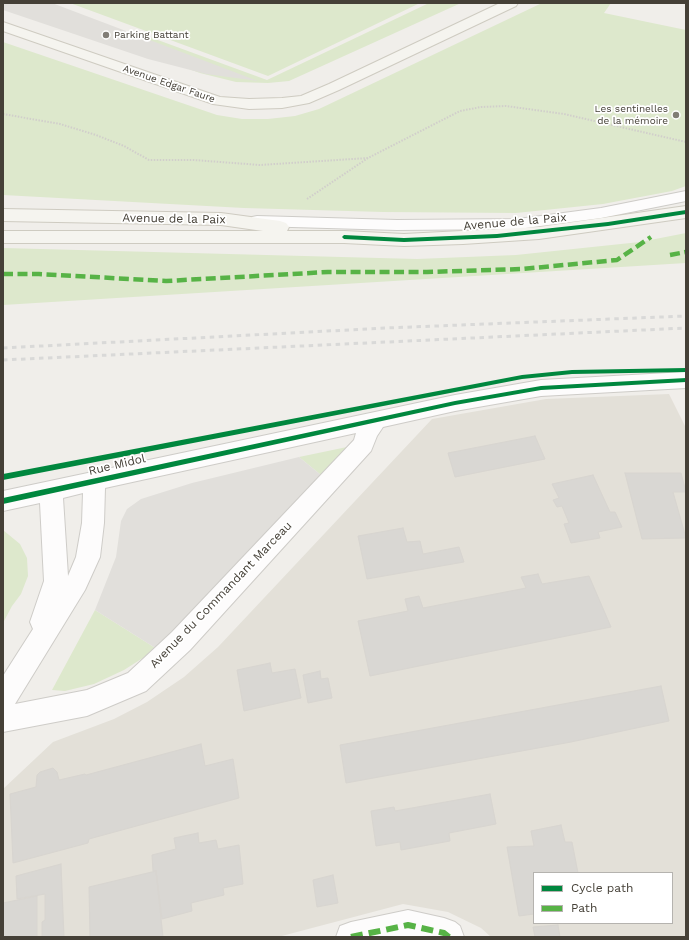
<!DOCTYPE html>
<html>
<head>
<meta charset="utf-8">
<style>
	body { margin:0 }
	#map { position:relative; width:689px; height:940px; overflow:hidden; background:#f0eeea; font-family:"Work Sans",sans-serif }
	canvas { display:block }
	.frame { position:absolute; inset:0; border:4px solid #454037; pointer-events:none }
	.legend { position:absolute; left:533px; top:872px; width:140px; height:52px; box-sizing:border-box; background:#fff; border:1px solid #b5b3af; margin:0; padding:5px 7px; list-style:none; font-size:12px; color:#454037 }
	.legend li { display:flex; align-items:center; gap:8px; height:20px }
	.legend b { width:20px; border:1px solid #b5b3af }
</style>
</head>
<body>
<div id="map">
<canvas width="689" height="940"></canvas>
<div class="frame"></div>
<ul class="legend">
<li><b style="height:5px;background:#00873e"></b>Cycle path</li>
<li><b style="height:5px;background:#57b346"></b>Path</li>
</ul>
</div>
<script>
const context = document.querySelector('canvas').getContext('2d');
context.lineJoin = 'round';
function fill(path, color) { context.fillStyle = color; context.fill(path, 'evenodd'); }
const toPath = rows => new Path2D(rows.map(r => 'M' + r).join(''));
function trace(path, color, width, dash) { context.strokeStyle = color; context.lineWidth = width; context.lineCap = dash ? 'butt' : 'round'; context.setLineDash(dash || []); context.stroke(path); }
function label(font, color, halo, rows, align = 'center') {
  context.font = font + ' "Work Sans",sans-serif'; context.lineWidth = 3.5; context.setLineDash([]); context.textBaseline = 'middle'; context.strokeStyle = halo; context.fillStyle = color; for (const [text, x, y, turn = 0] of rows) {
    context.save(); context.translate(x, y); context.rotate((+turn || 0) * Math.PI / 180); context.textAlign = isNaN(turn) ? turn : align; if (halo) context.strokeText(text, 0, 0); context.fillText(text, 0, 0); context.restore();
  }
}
fill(toPath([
	[669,394,686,428,686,937,491,937,481,928,448,912,403,904,278,937,3,937,3,789,53,742,114,719,147,702,184,677,218,647,432,419,546,399],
	[534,873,672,873,672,923,534,923]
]), '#e3e0d8');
fill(toPath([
	[70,3,420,3,268,76],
	[429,3,461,3,289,81,268,83,236,82,200,73,119,44,136,32,267,80],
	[542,3,611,3,604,13,686,30,686,186,672,191,603,204,516,213,383,212,244,208,3,195,3,42,217,115,242,119,268,119,295,116,319,109],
	[686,233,686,263,3,305,3,248,417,259,516,255,640,242],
	[347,447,321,475,299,457],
	[3,530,20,544,27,558,28,576,21,594,12,606,3,623],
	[95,610,157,649,124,670,94,684,65,691,52,690]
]), '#dde8cc');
fill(toPath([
	[3,3,52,3,258,81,206,74,148,59,3,10],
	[299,457,321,475,157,649,95,610,116,557,121,521,127,509,141,499,192,483]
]), '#e1dfdb');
const building = toPath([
	[535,436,545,459,455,477,448,453,535,436],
	[625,473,681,473,686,492,673,492,686,538,642,539,625,473],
	[593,475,610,512,615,512,622,527,598,532,600,538,571,543,564,524,569,523,562,506,557,507,553,500,559,498,552,484,593,475],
	[403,528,407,542,420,541,423,554,459,547,464,562,367,579,358,536,403,528],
	[538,574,542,584,589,576,611,627,370,676,358,621,408,611,405,599,419,596,423,608,526,588,521,577,538,574],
	[270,663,272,673,295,669,301,698,244,711,237,670,270,663],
	[320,671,321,679,328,678,332,698,308,703,303,675,320,671],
	[661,686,669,721,571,742,346,783,340,745,661,686],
	[201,744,205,766,233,759,239,798,89,839,88,843,13,863,10,794,36,787,37,775,40,772,53,768,57,772,59,780,85,774,86,775,201,744],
	[490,794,496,824,449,833,450,841,401,850,400,842,376,846,371,811,394,807,395,811,490,794],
	[561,825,565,842,572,842,578,873,534,873,534,914,519,916,507,847,534,846,531,831,561,825],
	[198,833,199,843,216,840,218,849,239,845,243,884,223,888,224,895,191,903,192,911,162,919,156,871,153,871,152,855,176,849,174,838,198,833],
	[61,864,64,937,42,937,42,922,45,920,45,894,17,899,16,876,61,864],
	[156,871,163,937,90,937,89,887,156,871],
	[333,875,338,903,317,907,313,880,333,875],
	[37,896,37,937,3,937,3,903,37,896],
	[558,925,560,937,535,937,533,927,558,925]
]);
fill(building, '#d9d7d3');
trace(building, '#d8d5d0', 1);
const lane = toPath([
	[686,191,686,201,601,218,518,229,397,230,257,226,252,225,250,221,252,217,257,216,397,220,518,219,601,208,686,191]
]);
const street = toPath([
	[686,372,686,388,541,396,455,411,383,427,377,436,371,451,190,650,146,691,87,716,3,732,3,676,33,629,30,622,44,581,40,503,3,511,3,491,455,395,541,380,686,372],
	[356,433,354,440,172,632,128,673,87,690,15,704,85,590,100,557,104,523,105,488,356,433],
	[83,493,82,523,76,557,68,576,63,498,83,493],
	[408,910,444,918,455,922,460,926,464,937,336,937,340,926,351,922,408,910]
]);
const secondary = toPath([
	[500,3,518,3,516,6,339,90,309,103,282,108,249,109,213,104,3,31,3,22,220,97,249,99,282,98,301,96,329,84,500,3],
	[686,206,686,218,539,239,463,244,404,246,344,243,3,243,3,231,263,231,221,225,3,221,3,209,221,213,280,221,286,223,289,227,287,231,344,231,404,234,539,227,686,206]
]);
trace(lane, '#ceccc8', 2);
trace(street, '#ceccc8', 2);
trace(secondary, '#cecbc1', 2);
trace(toPath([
	[3,114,60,124,96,135,124,146,149,160,194,160,260,165,368,158],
	[307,199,368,158,460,111,481,107,506,106,564,114,686,142]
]), '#d1cecb', 2, [1.5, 1.5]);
fill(lane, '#fdfcfc');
fill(street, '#fdfcfc');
fill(secondary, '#f5f4ef');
trace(toPath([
	[3,348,386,328,686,316],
	[3,360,686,328]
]), '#d9d9d8', 3, [4.5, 4.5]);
trace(toPath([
	[670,255,686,252],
	[3,274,39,274,166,281,328,272,427,272,522,269,617,260,651,237]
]), '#57b346', 4.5, [10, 4.5]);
trace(toPath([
	[351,937,408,925,444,933,449,937]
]), '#57b346', 6, [12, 6]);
fill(toPath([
	[686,210,686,214,608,226,497,238,404,242,344,239,342,237,344,235,404,238,497,234,608,222,686,210],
	[686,368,686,372,572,374,522,379,3,480,3,474,522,375,572,370,686,368],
	[686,378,686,382,541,390,455,405,3,504,3,498,455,401,541,386,686,378]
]), '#00873e');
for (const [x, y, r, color] of [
	[106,35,4,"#817d76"],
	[676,115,4,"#817d76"]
]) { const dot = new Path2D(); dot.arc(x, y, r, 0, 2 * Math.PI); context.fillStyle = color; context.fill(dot); trace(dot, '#fff', 1.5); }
label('10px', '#454037', '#fff', [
	["Parking Battant",114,35],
	["Les sentinelles",668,109,"right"],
	["de la mémoire",668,121,"right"]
], 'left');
label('10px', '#454037', '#fff', [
	["Avenue Edgar Faure",169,84,19]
]);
label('12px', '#454037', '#fff', [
	["Avenue de la Paix",174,219,1],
	["Avenue de la Paix",515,222,-5],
	["Rue Midol",117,465,-13],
	["Avenue du Commandant Marceau",221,595,-46]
]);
</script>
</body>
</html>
